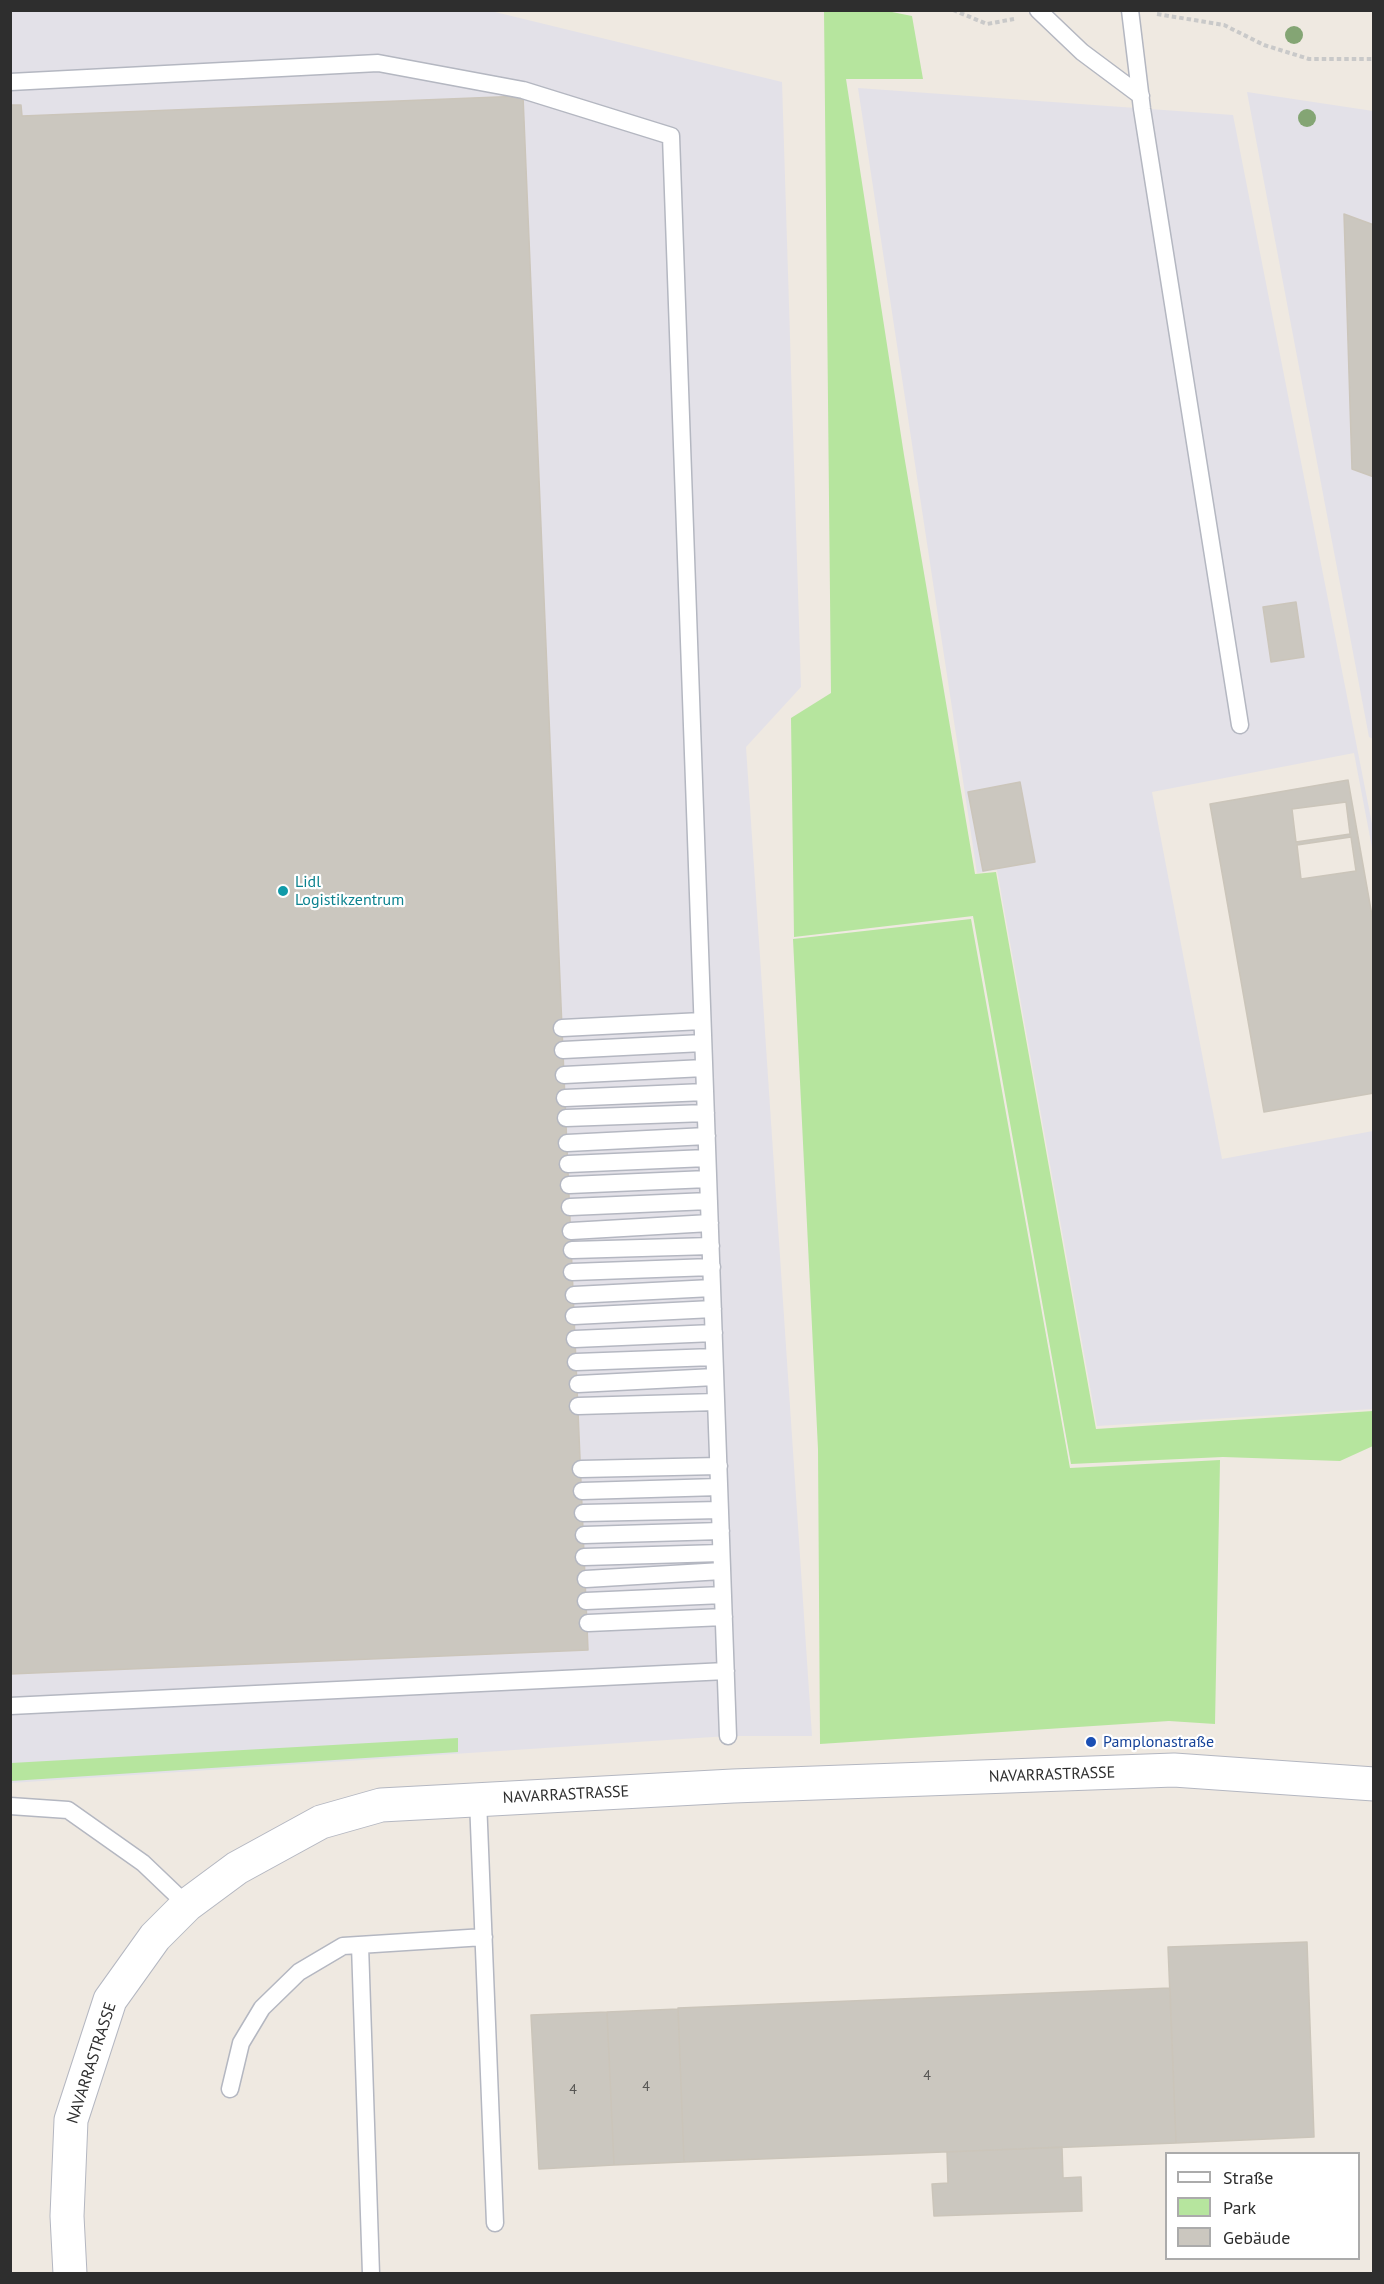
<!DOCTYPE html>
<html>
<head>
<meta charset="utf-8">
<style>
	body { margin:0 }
	#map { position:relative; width:1384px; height:2284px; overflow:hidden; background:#efe9e1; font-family:"PT Sans",sans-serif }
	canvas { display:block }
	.frame { position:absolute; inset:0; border:12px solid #2e2e2e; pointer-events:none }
	.legend { position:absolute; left:1165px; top:2152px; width:195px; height:108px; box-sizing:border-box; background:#fff; border:2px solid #ababab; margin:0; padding:8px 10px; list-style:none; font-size:18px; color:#2e2e2e }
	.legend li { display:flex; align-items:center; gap:12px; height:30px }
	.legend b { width:30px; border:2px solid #ababab }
</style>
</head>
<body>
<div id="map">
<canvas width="1384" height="2284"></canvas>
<div class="frame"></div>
<ul class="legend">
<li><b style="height:8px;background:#fff"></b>Straße</li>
<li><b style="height:16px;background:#b6e59e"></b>Park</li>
<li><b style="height:16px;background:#cbc7bf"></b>Gebäude</li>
</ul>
</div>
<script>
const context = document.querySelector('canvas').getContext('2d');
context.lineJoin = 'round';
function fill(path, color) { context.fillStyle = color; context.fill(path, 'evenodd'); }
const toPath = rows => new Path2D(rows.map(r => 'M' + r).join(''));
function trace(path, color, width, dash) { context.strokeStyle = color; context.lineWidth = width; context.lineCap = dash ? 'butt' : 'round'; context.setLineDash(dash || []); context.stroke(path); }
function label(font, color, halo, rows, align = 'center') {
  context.font = font + ' "PT Sans",sans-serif'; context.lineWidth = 4.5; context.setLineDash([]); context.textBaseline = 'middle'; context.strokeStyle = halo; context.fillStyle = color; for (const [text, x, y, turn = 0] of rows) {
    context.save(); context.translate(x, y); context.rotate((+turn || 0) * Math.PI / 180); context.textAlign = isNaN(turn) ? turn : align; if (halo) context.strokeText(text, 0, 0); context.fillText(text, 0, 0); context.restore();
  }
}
fill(toPath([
	[11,11,491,11,782,82,801,687,746,747,812,1736,728,1736,11,1783],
	[858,88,1233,115,1373,829,1373,853,1354,753,1152,792,1222,1159,1373,1131,1373,1409,1097,1426,997,870,977,873],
	[1247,92,1373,111,1373,739,1369,737]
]), '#e3e1e8');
fill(toPath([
	[824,11,887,11,912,16,923,79,846,79,904,455,975,874,996,872,1096,1429,1373,1411,1373,1446,1340,1461,1223,1457,1071,1464,973,916,794,937,791,718,831,693],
	[971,919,1070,1468,1220,1460,1215,1724,1169,1721,820,1744,818,1449,793,939],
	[458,1738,458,1752,11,1781,11,1763]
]), '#b6e59e');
const building = toPath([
	[523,96,588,1650,10,1674,10,105,21,105,22,116,523,96],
	[1344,214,1374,225,1374,477,1352,469,1344,214],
	[1296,602,1304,657,1271,662,1263,607,1296,602],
	[1348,780,1374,927,1374,1093,1264,1112,1210,804,1348,780],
	[1020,782,1035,862,983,871,968,792,1020,782],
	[1346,802,1350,834,1296,842,1292,809,1346,802],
	[1351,837,1356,871,1301,879,1297,845,1351,837],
	[1307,1942,1314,2137,1176,2143,1168,1947,1307,1942],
	[1170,1988,1176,2143,684,2162,678,2008,1170,1988],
	[678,2009,684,2162,614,2165,607,2012,678,2009],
	[607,2012,614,2165,539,2169,531,2015,607,2012],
	[1062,2147,1063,2178,1081,2177,1082,2211,934,2216,932,2184,948,2183,947,2152,1062,2147]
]);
fill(building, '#cbc7bf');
trace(building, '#cbc5ba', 1.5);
const lane = toPath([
	[1038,10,1082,52,1141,96],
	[1130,10,1142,109,1240,725],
	[10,82,378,63,523,90,671,136,728,1736],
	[562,1028,702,1021],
	[563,1050,703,1043],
	[564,1075,704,1068],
	[565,1098,705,1092],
	[566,1118,706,1113],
	[567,1143,707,1136],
	[568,1164,707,1158],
	[569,1185,708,1179],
	[570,1207,709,1201],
	[571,1231,710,1223],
	[572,1250,711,1246],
	[572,1272,712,1267],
	[574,1295,712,1288],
	[574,1316,713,1309],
	[575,1339,714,1333],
	[576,1362,714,1357],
	[578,1384,715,1377],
	[578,1406,716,1402],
	[581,1469,719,1466],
	[582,1491,719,1487],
	[583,1513,720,1510],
	[584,1535,721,1531],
	[584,1557,721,1553],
	[586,1579,722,1571],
	[586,1601,723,1595],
	[588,1623,724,1617],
	[10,1706,726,1671],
	[478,1800,495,2223],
	[10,1806,68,1810,143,1863,187,1905],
	[360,1945,371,2274],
	[230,2089,241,2043,262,2008,299,1972,343,1946,484,1937]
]);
const street = toPath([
	[70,2274,67,2216,71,2120,110,2000,155,1937,187,1905,237,1868,321,1822,381,1805,733,1786,1174,1770,1374,1784]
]);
trace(lane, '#b4b7c1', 19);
trace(street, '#b4b7c1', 35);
trace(toPath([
	[953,10,987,24,1014,19],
	[1157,14,1224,25,1264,45,1309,59,1374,59]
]), '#c9c9c9', 4, [4.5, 3]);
trace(lane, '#fff', 16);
trace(street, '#fff', 33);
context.fillStyle = '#84a574';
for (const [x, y] of [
	[1294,35],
	[1307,118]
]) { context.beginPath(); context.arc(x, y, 9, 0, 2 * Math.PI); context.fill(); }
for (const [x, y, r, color] of [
	[283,891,6,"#0f9aa8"],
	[1091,1742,6,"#1a4fb4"]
]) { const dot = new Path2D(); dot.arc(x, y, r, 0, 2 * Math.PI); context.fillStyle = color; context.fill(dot); trace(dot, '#fff', 2); }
label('14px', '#555452', null, [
	["4",927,2076],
	["4",646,2087],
	["4",573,2090]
]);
label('16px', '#0d838f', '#fff', [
	["Lidl",295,882],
	["Logistikzentrum",295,900]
], 'left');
label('16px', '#164399', '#fff', [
	["Pamplonastraße",1103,1742]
], 'left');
label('16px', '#2e2e2e', '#fff', [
	["NAVARRASTRASSE",1052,1775,-2],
	["NAVARRASTRASSE",566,1795,-3],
	["NAVARRASTRASSE",92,2063,-72]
]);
</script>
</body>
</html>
